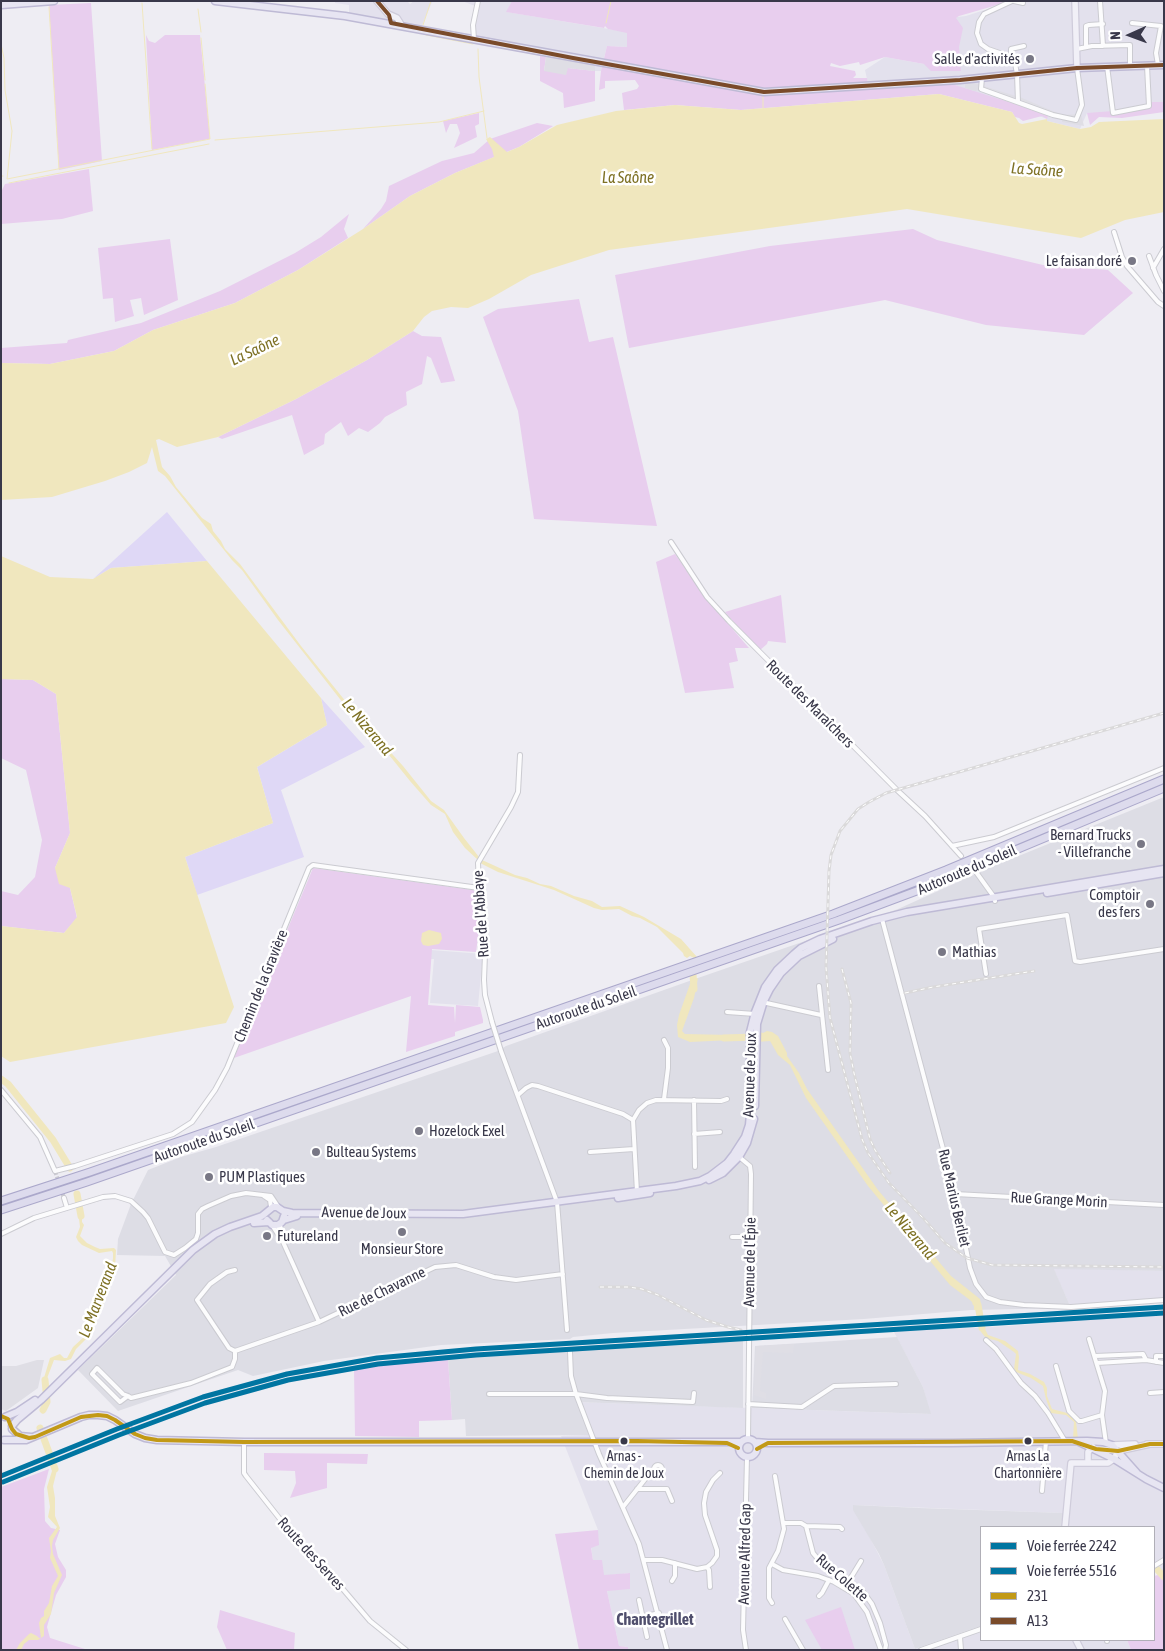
<!DOCTYPE html>
<html>
<head>
<meta charset="utf-8">
<style>
	body { margin:0 }
	#map { position:relative; width:1165px; height:1651px; overflow:hidden; background:#eeedf3; font-family:"Asap Condensed",sans-serif }
	canvas { display:block }
	.frame { position:absolute; inset:0; border:2px solid #39384a; pointer-events:none }
	.legend { position:absolute; left:980px; top:1526px; width:175px; height:115px; box-sizing:border-box; background:#fff; border:1px solid #b0afb7; margin:0; padding:6px 9px; list-style:none; font-size:15px; color:#39384a }
	.legend li { display:flex; align-items:center; gap:10px; height:25px }
	.legend b { width:25px; border:1px solid #b0afb7 }
	.north { position:absolute; left:1105px; top:10px; width:50px; height:50px; -webkit-text-stroke:4px #fff; paint-order:stroke; rotate:268deg; font-size:14px; font-weight:700; line-height:20px; text-align:center; color:#39384a }
	.north::after { content:''; display:block; margin:auto; width:18px; height:22px; background:#39384a; clip-path:polygon(50% 0,100% 100%,50% 72%,0 100%) }
</style>
</head>
<body>
<div id="map">
<canvas width="1165" height="1651"></canvas>
<div class="frame"></div>
<ul class="legend">
<li><b style="height:6px;background:#0075a1"></b>Voie ferrée 2242</li>
<li><b style="height:6px;background:#0075a1"></b>Voie ferrée 5516</li>
<li><b style="height:6px;background:#c29916"></b>231</li>
<li><b style="height:6px;background:#7a4b2a"></b>A13</li>
</ul>
<div class="north">N</div>
</div>
<script>
const context = document.querySelector('canvas').getContext('2d');
context.lineJoin = 'round';
function fill(path, color) { context.fillStyle = color; context.fill(path, 'evenodd'); }
const toPath = rows => new Path2D(rows.map(r => 'M' + r).join(''));
function trace(path, color, width, dash) { context.strokeStyle = color; context.lineWidth = width; context.lineCap = dash ? 'butt' : 'round'; context.setLineDash(dash || []); context.stroke(path); }
function label(font, color, halo, rows, align = 'center') {
  context.font = font + ' "Asap Condensed",sans-serif'; context.lineWidth = 5; context.setLineDash([]); context.textBaseline = 'middle'; context.strokeStyle = halo; context.fillStyle = color; for (const [text, x, y, turn = 0] of rows) {
    context.save(); context.translate(x, y); context.rotate((+turn || 0) * Math.PI / 180); context.textAlign = isNaN(turn) ? turn : align; if (halo) context.strokeText(text, 0, 0); context.fillText(text, 0, 0); context.restore();
  }
}
fill(toPath([
	[335,1,407,1,410,4,414,1,432,2,422,26,349,14,349,5,335,3],
	[462,1,512,1,507,12,627,32,627,47,607,46,601,71,595,71,568,68,546,57,472,42,471,19,475,6],
	[1004,1,1164,1,1164,102,1151,102,1149,106,1113,113,1087,113,1080,129,1047,121,1047,119,952,84,869,88,865,70,885,57,924,64,915,22,966,16,1000,5],
	[431,950,483,954,478,1006,430,1003,434,959,430,959],
	[1053,1268,1164,1271,1164,1302,1071,1308],
	[1164,1312,1164,1572,1159,1569,1154,1572,1154,1527,1061,1527,1062,1513,853,1505,884,1565,915,1649,981,1626,981,1640,1127,1640,1131,1650,628,1650,628,1647,619,1646,607,1591,629,1573,604,1576,593,1560,591,1547,598,1530,561,1436,588,1435,575,1402,930,1414,923,1387,893,1330,976,1328,1052,1323,1066,1317]
]), '#e3e1ed');
fill(toPath([
	[1164,797,1164,1271,1054,1269,1071,1308,971,1310,864,1319,613,1333,573,1337,570,1339,441,1345,324,1361,253,1376,238,1370,118,1411,78,1370,176,1275,165,1256,117,1255,118,1239,131,1204,148,1170,181,1157,216,1147,498,1051,506,1046,695,979,898,909,989,868],
	[897,1337,923,1387,931,1414,752,1408,755,1346],
	[743,1338,743,1408,576,1402,589,1435,466,1436,465,1419,452,1420,448,1359,523,1353,704,1344,704,1341],
	[853,1505,919,1508,1063,1513,1061,1527,981,1527,981,1626,915,1649,884,1565,879,1554,853,1510]
]), '#dddde5');
fill(toPath([
	[512,1,1011,1,959,16,956,18,963,28,959,47,961,71,931,71,924,64,885,57,860,65,859,62,840,66,831,63,830,66,855,71,856,75,853,78,867,78,869,88,952,84,1015,104,1048,116,1047,119,1042,116,1023,121,1019,118,1015,117,1012,112,939,94,741,110,675,105,624,110,622,93,637,89,639,86,635,80,605,81,605,88,599,90,601,71,607,46,627,47,627,33,608,29,605,26,604,28,506,12],
	[91,3,102,161,59,170,49,5],
	[146,35,149,41,155,43,165,35,200,35,210,139,152,150],
	[540,56,546,57,544,71,568,68,595,71,595,101,564,108,563,93,540,81],
	[1151,102,1164,102,1164,112,1122,118,1099,117,1090,125,1087,113,1113,111,1113,113,1149,106],
	[479,113,479,124,475,126,477,137,454,148,460,133,457,124,450,124,446,133,443,121],
	[537,123,553,126,519,147,455,173,410,196,363,229,381,209,386,201,389,186,442,161,474,153,490,139],
	[89,169,93,211,62,219,1,224,1,192,5,184],
	[349,214,344,229,348,238,298,270,235,303,153,330,114,351,50,364,1,363,1,348,67,343,68,340,141,323,220,291,295,253,321,237],
	[913,229,937,240,1043,265,1108,270,1133,293,1084,335,986,325,885,300,629,348,615,275,770,246],
	[170,239,178,300,144,315,141,298,130,300,134,316,115,322,113,298,103,299,98,248],
	[579,299,589,342,613,337,657,526,534,519,518,411,483,317,498,309],
	[413,331,422,336,441,337,455,381,441,383,431,358,427,356,422,384,406,392,407,405,385,417,380,423,368,432,359,428,348,436,341,422,325,434,324,444,304,455,292,415,222,439,218,437,296,399,367,360],
	[675,554,705,597,749,648,735,648,738,661,729,663,734,688,685,693,656,562],
	[781,595,786,643,768,641,767,644,759,651,725,612],
	[1,679,33,680,56,694,70,833,55,868,70,888,77,918,64,933,1,926,1,891,18,895,35,877,42,840,26,770,1,758],
	[313,868,473,890,478,895,479,930,476,952,432,949,428,1005,454,1007,455,1023,456,1005,480,1007,483,1020,483,1023,455,1032,455,1036,406,1052,411,996,234,1058],
	[448,1359,452,1420,419,1421,419,1437,355,1436,354,1369,414,1361],
	[264,1453,368,1454,367,1464,327,1463,327,1488,290,1498,296,1483,295,1471,264,1470],
	[49,1469,44,1489,45,1521,51,1528,60,1530,55,1544,58,1557,66,1570,66,1577,56,1595,47,1627,50,1638,88,1650,1,1650,1,1487],
	[598,1530,599,1545,591,1548,593,1560,602,1560,604,1575,630,1573,630,1589,607,1591,619,1646,628,1647,628,1650,579,1650,555,1534],
	[1158,1575,1164,1580,1164,1650,1131,1650,1127,1640,1154,1640,1154,1576],
	[841,1607,855,1650,822,1650,805,1620],
	[220,1610,295,1633,294,1650,227,1650,217,1627]
]), '#e8ceee');
fill(toPath([
	[167,512,207,561,111,568,93,579],
	[321,698,365,747,281,790,304,857,197,895,185,857,273,823,257,767,327,725]
]), '#dfd8f6');
fill(toPath([
	[546,57,595,66,595,71,568,68,566,75,544,71],
	[971,82,1022,98,1062,115,1081,114,1084,126,1062,122,1062,118,982,89,975,91,965,88,965,83],
	[794,1344,793,1353,763,1352,760,1391,766,1393,766,1399,754,1395,756,1346],
	[37,1360,44,1360,38,1388,6,1411,1,1409,1,1366,16,1366]
]), '#dfdee5');
fill(toPath([
	[939,94,1012,112,1019,123,1022,124,1047,119,1047,121,1080,129,1091,127,1099,122,1164,119,1164,212,1125,220,1081,238,907,209,609,250,531,275,489,299,468,308,451,307,432,311,424,317,413,331,367,360,296,399,218,437,177,447,159,439,156,440,162,467,170,476,176,487,202,518,211,524,213,531,221,541,225,549,240,564,301,646,355,713,403,766,431,801,444,810,464,838,479,857,478,860,465,848,453,832,445,814,431,805,410,781,385,750,347,708,278,620,242,570,232,560,165,476,158,471,152,447,147,463,129,472,105,481,52,497,1,500,1,363,50,364,114,351,153,330,235,303,298,270,363,229,410,196,455,173,494,157,492,149,486,139,490,137,507,152,519,147,557,125,616,111,675,105,741,110],
	[1,556,50,577,93,579,111,568,207,561,321,698,327,725,257,767,273,823,185,857,234,1007,226,1023,10,1062,1,1056,1,926,64,933,77,917,70,888,59,884,55,868,70,833,56,694,33,680,1,679],
	[482,860,515,875,527,878,540,884,551,886,574,896,592,901,602,907,620,906,644,917,681,939,697,957,694,958,690,956,687,958,684,956,683,953,657,927,640,918,632,916,619,909,602,910,594,908,554,890,498,872,480,863],
	[429,930,441,933,442,939,439,944,428,946,423,945,421,941,422,933],
	[698,978,694,998,682,1031,685,1034,732,1035,732,1040,690,1042,678,1037,677,1025,679,1015,690,984,694,980],
	[767,1031,772,1032,778,1036,787,1053,787,1056,799,1073,807,1089,878,1190,951,1276,980,1299,982,1311,978,1309,974,1310,974,1304,970,1300,950,1285,868,1186,806,1098,790,1065,778,1055,770,1041,756,1042,760,1032,763,1033],
	[79,1208,82,1211,82,1222,84,1225,80,1236,87,1243,95,1247,100,1249,114,1248,116,1250,115,1269,102,1308,88,1337,76,1349,71,1359,65,1361,54,1360,46,1381,48,1386,43,1390,43,1381,50,1358,60,1354,64,1358,67,1358,73,1347,85,1336,100,1305,111,1272,113,1258,113,1253,112,1251,99,1253,82,1245,78,1241,76,1237,80,1227,78,1210],
	[979,1321,981,1321,988,1335,1005,1341,1018,1351,1019,1357,1018,1370,1030,1374,1044,1382,1047,1388,1047,1396,1052,1409,1067,1413,1076,1421,1078,1439,1073,1439,1074,1422,1066,1415,1051,1413,1046,1399,1043,1386,1031,1378,1016,1372,1014,1369,1016,1354,1014,1352,998,1341,986,1338,981,1332],
	[55,1460,57,1470,53,1486,55,1498,55,1516,60,1528,53,1540,52,1546,53,1554,62,1575,54,1593,51,1614,44,1625,44,1636,38,1640,29,1640,24,1644,21,1650,16,1650,20,1643,29,1634,31,1633,37,1636,39,1638,41,1638,39,1623,41,1618,44,1616,44,1611,49,1603,52,1586,58,1576,50,1558,51,1551,49,1538,57,1527,48,1517,50,1507,47,1487,52,1471,51,1461]
]), '#f0e7be');
trace(toPath([
	[142,3,152,149],
	[49,7,59,169],
	[198,9,201,32],
	[606,23,611,1],
	[423,25,431,1],
	[426,35,473,44],
	[201,38,205,80],
	[1,44,4,58,5,90,12,131,7,179,210,139,205,84],
	[478,49,479,77,487,138],
	[763,109,763,95],
	[215,140,439,122,484,111],
	[1,176,3,176],
	[9,183,209,144]
]), '#f0e7be', 1);
trace(toPath([
	[693,974,694,989],
	[724,1038,755,1037],
	[1,1079,8,1084,53,1140,70,1168],
	[77,1194,81,1216],
	[976,1303,978,1305,982,1328],
	[43,1410,47,1402,45,1380],
	[40,1428,55,1469],
	[1154,1566,1164,1577]
]), '#f0e7be', 7);
trace(toPath([
	[55,1171,64,1198]
]), '#cac9d1', 4, [4, 2]);
const street = toPath([
	[1012,1,984,14,979,22,977,33,981,44,988,49,1014,58,1017,74,1018,102],
	[1014,1,1023,3],
	[1100,1,1103,46],
	[1132,23,1161,26,1156,53,1158,65],
	[474,39,473,25,478,1],
	[1086,47,1086,26,1089,25,1103,24],
	[1077,49,1092,46,1130,45,1130,66],
	[1011,56,1011,49,1024,46],
	[1107,66,1113,113,1149,106,1147,66],
	[982,78,981,89,1053,115,1076,120,1082,105,1077,68],
	[1114,232,1122,257,1127,266,1158,302,1164,306],
	[1149,256,1156,275,1164,291],
	[1153,268,1164,249],
	[671,542,707,597,729,621,897,790,925,816,961,856],
	[952,846,994,837,1164,768],
	[976,872,994,897,995,901],
	[882,919,955,1194,970,1268,976,1284,986,1297,1000,1302,1024,1305,1071,1307,1164,1300],
	[986,974,979,929,1067,915,1075,961,1080,962,1164,949],
	[819,986,828,1070],
	[762,1002,821,1015],
	[727,1012,755,1014],
	[492,1022,485,995,484,980,485,954,481,929,478,863,511,807,518,792,520,755],
	[664,1040,668,1048,668,1068,664,1099],
	[501,1051,557,1202,567,1330],
	[1,1090,40,1137,55,1171,75,1166,173,1134,192,1122,215,1090,227,1068,309,868,313,865,479,888],
	[518,1095,526,1088,532,1085,538,1086,623,1114,633,1120],
	[694,1100,695,1167],
	[694,1134,720,1132],
	[590,1152,634,1149],
	[738,1156,750,1166,751,1174,748,1439],
	[637,1192,633,1120,639,1110,647,1103,656,1100,721,1101,727,1099],
	[955,1194,1164,1205],
	[264,1196,270,1200,271,1207],
	[64,1198,67,1208],
	[280,1224,282,1237],
	[272,1225,283,1242,319,1322],
	[1,1234,34,1218,103,1197,115,1196,131,1201,143,1212,148,1218,165,1252,174,1255,185,1248,196,1239,198,1233,198,1214,202,1209,208,1206,231,1196,246,1193,271,1196,279,1208],
	[732,1237,751,1237],
	[1089,1339,1105,1391,1102,1415],
	[986,1340,996,1349,1021,1383,1035,1396,1048,1413,1065,1441],
	[235,1351,319,1322,435,1267,456,1265,494,1277,516,1280,563,1274],
	[235,1351,229,1348,197,1300,210,1284,227,1272,235,1270],
	[570,1352,571,1376,576,1394,599,1454,639,1544,667,1650],
	[1095,1356,1143,1354,1146,1360,1097,1363],
	[1146,1360,1164,1363],
	[1156,1362,1156,1356,1164,1356],
	[1056,1366,1069,1411,1079,1421,1082,1421,1102,1415,1106,1443],
	[1150,1393,1164,1392],
	[489,1394,576,1394,607,1398,693,1402,694,1393],
	[128,1396,120,1402,92,1374,97,1368,123,1394,128,1396,131,1398,191,1383,232,1367,235,1359,235,1351],
	[748,1404,802,1407,834,1386,896,1384],
	[244,1442,244,1473,246,1476,291,1533,319,1561,370,1621,406,1650],
	'654 1469a4 4 0 1 1 8 0a4 4 0 1 1-8 0Z',
	[637,1489,667,1489,672,1501],
	[1042,1491,1046,1441],
	[623,1507,650,1473,654,1470],
	[784,1523,801,1523,806,1526,813,1553,823,1565,864,1593,872,1604,880,1623,886,1645,885,1650],
	[806,1526,840,1527,842,1529],
	[644,1560,662,1560,697,1569,707,1567,712,1563,717,1556,717,1550,705,1515,704,1503,706,1492,713,1480,720,1473],
	[772,1564,783,1570,818,1576,834,1582,854,1594,867,1612,881,1650],
	[1154,1566,1164,1560],
	[707,1567,709,1570,710,1587],
	[672,1581,675,1576,675,1563],
	[847,1584,861,1561],
	[819,1596,822,1593,829,1580],
	[639,1600,647,1637],
	[772,1603,769,1598,769,1568,778,1551,784,1529,775,1476],
	[642,1617,659,1613],
	[785,1619,803,1650],
	[960,1637,961,1650],
	[1107,1640,1107,1641],
	[746,1650,743,1630,747,1457],
	[921,1650,981,1629]
]);
const secondary = toPath([
	[377,1,388,14,397,18,402,26],
	[1075,1,1077,68],
	[1147,1444,1164,1444],
	[1112,1445,1135,1444],
	[1096,1449,1118,1451,1150,1444],
	[1088,1462,1088,1452,1093,1447],
	[1065,1527,1071,1463,1108,1463,1114,1459,1118,1451],
	[1076,1640,1081,1650]
]);
const primary = toPath([
	[215,1,345,16,764,92,960,80,1077,68,1164,65],
	[1,5,54,1],
	[1047,893,1164,873],
	[755,1106,757,1024,764,1001,770,989,781,973,799,956,833,939],
	[709,1180,723,1173,739,1157,747,1143,754,1119],
	[618,1198,650,1193],
	[267,1220,272,1225,278,1225,282,1222,284,1216],
	[284,1220,297,1216],
	[254,1223,269,1222],
	[5,1417,17,1412,35,1400],
	[12,1426,17,1420,41,1400,193,1250,215,1234,230,1227,262,1216,273,1207,277,1207,283,1211,292,1213,463,1214,676,1186,700,1181,710,1176,727,1163,734,1154,745,1137,749,1125,750,1114,750,1032,755,1012,765,987,777,970,794,954,801,948,820,939,872,921,907,912,1164,869],
	[12,1429,20,1436,31,1437],
	'739 1448a9 9 0 1 1 18 0a9 9 0 1 1-18 0Z',
	[4,1440,26,1440,81,1417,89,1415,98,1415,107,1416,115,1420,135,1434,145,1438,157,1440,244,1442,740,1442],
	[755,1442,768,1443,952,1443,1087,1441,1103,1442,1112,1445,1137,1473],
	[1079,1442,1114,1459,1146,1479,1164,1488]
]);
const highway = toPath([
	[1,1201,90,1172,833,914,946,870,1164,779],
	[1,1210,87,1182,839,920,922,889,1164,788]
]);
trace(street, '#cbcbd1', 6);
trace(secondary, '#cfccdb', 8);
trace(primary, '#bebad5', 9);
trace(highway, '#aba8cb', 9);
trace(street, '#fcfcfd', 4);
trace(secondary, '#f1f0f7', 5.5);
trace(primary, '#e7e5f2', 6);
trace(highway, '#dddbed', 7);
const rail = toPath([
	[1164,713,886,793,869,802,858,809,840,831,831,855,829,871,826,967,830,1018,862,1139,868,1153,889,1183,924,1219,945,1243,967,1258,992,1265,1164,1267],
	[842,969,851,1003,850,1053,854,1073,870,1139,875,1150,890,1173],
	[905,993,933,987,1034,971],
	[600,1287,629,1287,642,1289,658,1295,706,1320,728,1327,741,1330]
]);
trace(rail, '#dad9da', 3);
trace(rail, '#fff', 1, [4]);
const streetBridge = toPath([
	[492,1022,501,1051]
]);
trace(streetBridge, '#cbcbd1', 6, []);
trace(streetBridge, '#fcfcfd', 4);
trace(toPath([
	[1,1416,8,1419,12,1429,16,1434,29,1438,35,1437,81,1417,98,1415,107,1416,115,1420,135,1434,145,1438,157,1440,244,1442,637,1441,727,1443,738,1448],
	[757,1449,768,1443,1072,1441,1096,1449,1118,1451,1150,1444,1164,1444]
]), '#c29916', 4);
trace(toPath([
	[377,1,389,15,391,23,573,58,764,92,960,80,1077,68,1164,65]
]), '#7a4b2a', 4);
trace(toPath([
	[1,1476,117,1429,203,1397,287,1374,377,1358,476,1349,1164,1307]
]), '#0075a1', 5);
trace(toPath([
	[3,1482,119,1435,205,1403,288,1380,378,1364,476,1355,1164,1313]
]), '#0075a1', 5);
for (const [x, y, r, color] of [
	[1030,59,5,"#787785"],
	[1132,261,5,"#787785"],
	[1141,844,5,"#787785"],
	[1150,904,5,"#787785"],
	[942,952,5,"#787785"],
	[419,1131,5,"#787785"],
	[316,1152,5,"#787785"],
	[209,1177,5,"#787785"],
	[402,1232,5,"#787785"],
	[267,1236,5,"#787785"],
	[624,1441,4.5,"#39384a"],
	[1028,1441,4.5,"#39384a"]
]) { const dot = new Path2D(); dot.arc(x, y, r, 0, 2 * Math.PI); context.fillStyle = color; context.fill(dot); trace(dot, '#fff', 2); }
label('14px', '#39384a', '#fff', [
	["Arnas -",624,1457],
	["Chemin de Joux",624,1474],
	["Arnas La",1028,1457],
	["Chartonnière",1028,1474]
]);
label('15px', '#39384a', '#fff', [
	["Salle d'activités",1020,59,"right"],
	["Le faisan doré",1122,261,"right"],
	["Bernard Trucks",1131,835,"right"],
	["- Villefranche",1131,852,"right"],
	["Comptoir",1140,895,"right"],
	["des fers",1140,912,"right"],
	["Mathias",952,952],
	["Hozelock Exel",429,1131],
	["Bulteau Systems",326,1152],
	["PUM Plastiques",219,1177],
	["Futureland",277,1236],
	["Monsieur Store",402,1249,"center"]
], 'left');
label('15px', '#39384a', '#fff', [
	["Route des Maraîchers",810,704,45],
	["Autoroute du Soleil",967,870,-23],
	["Rue de l'Abbaye",481,914,-94],
	["Chemin de la Gravière",261,986,-68],
	["Autoroute du Soleil",586,1008,-19],
	["Avenue de Joux",750,1075,-88],
	["Autoroute du Soleil",204,1141,-19],
	["Rue Marius Berliet",954,1198,77],
	["Rue Grange Morin",1059,1200,3],
	["Avenue de Joux",364,1213,1],
	["Avenue de l'Épie",750,1262,-89],
	["Rue de Chavanne",382,1292,-26],
	["Route des Serves",311,1554,48],
	["Avenue Alfred Gap",745,1554,-89],
	["Rue Colette",842,1578,41]
]);
label('italic 16px', '#7e7124', '#fff', [
	["La Saône",1037,170,4],
	["La Saône",628,178],
	["La Saône",255,350,-25],
	["Le Nizerand",367,727,50],
	["Le Nizerand",910,1231,50],
	["Le Marverand",98,1300,-69]
]);
label('bold 16px', '#504f6d', '#fff', [
	["Chantegrillet",655,1620]
]);
</script>
</body>
</html>
